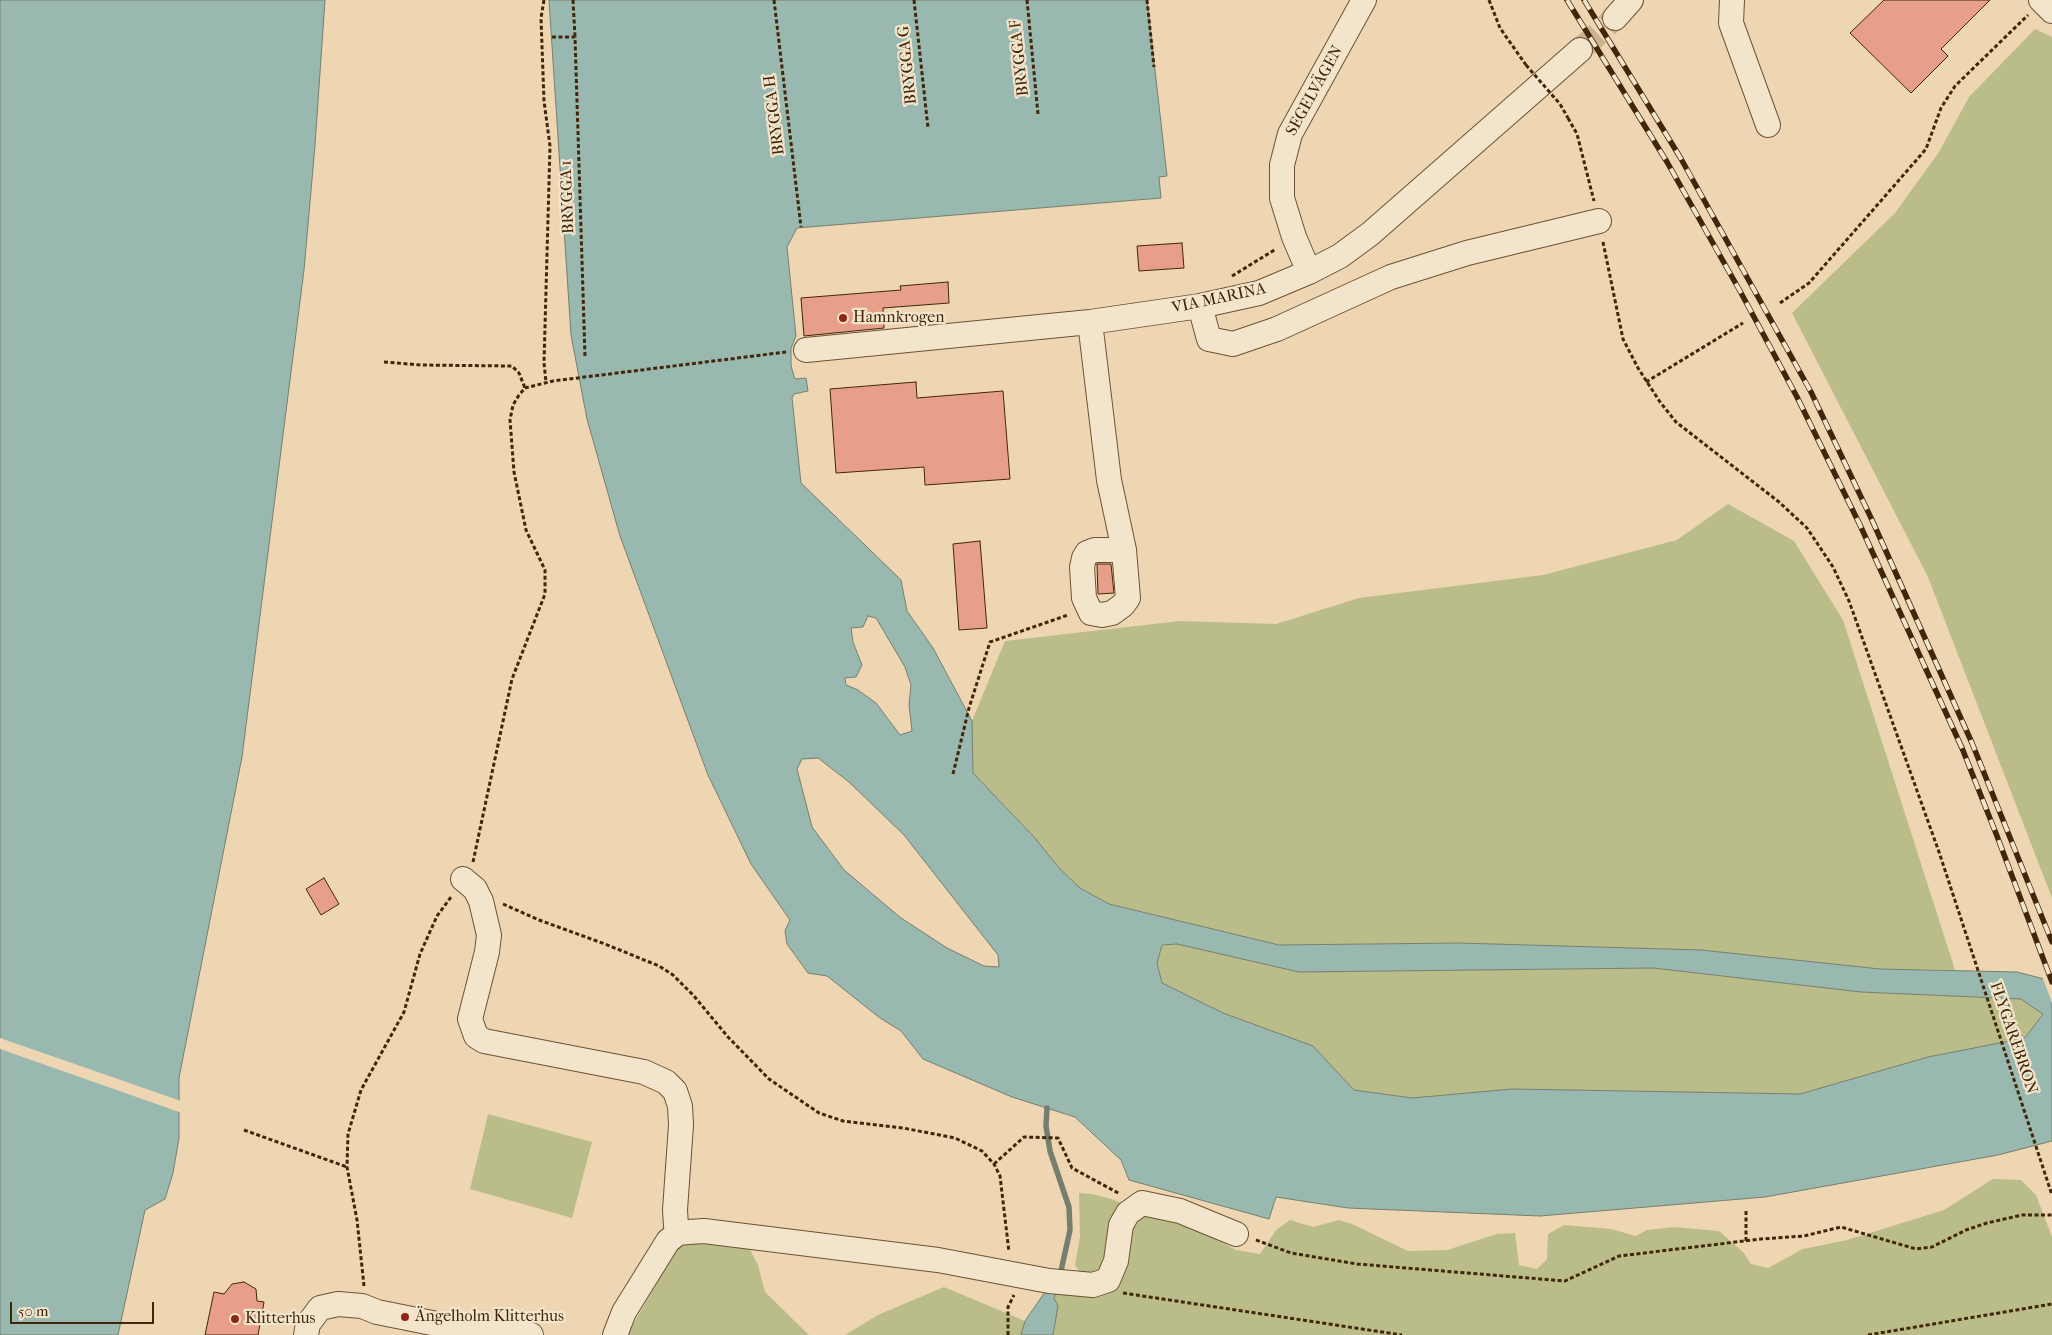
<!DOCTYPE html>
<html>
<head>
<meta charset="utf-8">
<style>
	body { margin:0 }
	#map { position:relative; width:2052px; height:1335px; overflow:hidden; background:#edd6b1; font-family:"IM FELL French Canon",serif }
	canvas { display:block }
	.scale { position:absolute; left:10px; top:1302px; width:144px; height:22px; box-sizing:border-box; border:2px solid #42260a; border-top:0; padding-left:6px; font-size:15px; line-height:18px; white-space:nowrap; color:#42260a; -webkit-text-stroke:4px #f3e4cc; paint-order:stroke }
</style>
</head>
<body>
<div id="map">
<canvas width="2052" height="1335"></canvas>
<div class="scale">50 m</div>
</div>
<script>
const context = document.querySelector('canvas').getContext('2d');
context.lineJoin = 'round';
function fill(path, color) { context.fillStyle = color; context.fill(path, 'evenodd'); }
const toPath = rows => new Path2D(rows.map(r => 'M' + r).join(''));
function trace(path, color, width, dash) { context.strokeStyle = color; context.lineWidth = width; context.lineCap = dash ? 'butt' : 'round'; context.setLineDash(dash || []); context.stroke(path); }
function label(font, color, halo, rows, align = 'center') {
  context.font = font + ' "IM FELL French Canon",serif'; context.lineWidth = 4.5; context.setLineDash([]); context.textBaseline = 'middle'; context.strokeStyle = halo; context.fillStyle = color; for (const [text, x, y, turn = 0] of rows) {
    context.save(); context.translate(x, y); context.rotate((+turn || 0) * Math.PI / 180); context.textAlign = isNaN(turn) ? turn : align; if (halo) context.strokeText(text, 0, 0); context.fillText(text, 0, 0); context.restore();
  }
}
fill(toPath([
	[2035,29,2052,37,2052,898,1928,577,1792,313,1895,213,1939,152,1969,97],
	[1728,504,1794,541,1843,620,1955,970,1880,969,1701,950,1459,943,1279,945,1109,904,1080,888,1059,868,1034,837,973,773,972,721,1005,641,1180,621,1276,624,1359,598,1543,575,1677,540],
	[1177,944,1299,972,1653,968,1861,992,2021,999,2043,1014,2025,1038,1928,1057,1800,1094,1512,1089,1412,1098,1354,1090,1313,1046,1223,1013,1162,983,1157,963,1162,945],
	[488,1114,592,1142,572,1218,470,1189],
	[1993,1179,2021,1180,2036,1195,2052,1237,2052,1335,1053,1335,1058,1306,1054,1298,1057,1291,1081,1274,1075,1265,1080,1237,1079,1193,1092,1194,1111,1199,1208,1235,1236,1250,1260,1254,1276,1230,1290,1220,1313,1227,1339,1220,1352,1224,1408,1251,1447,1250,1497,1234,1515,1233,1519,1265,1537,1269,1547,1259,1548,1234,1564,1225,1611,1229,1636,1236,1647,1230,1674,1227,1719,1231,1743,1252,1751,1264,1768,1268,1803,1249,1847,1240,1944,1210],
	[682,1239,747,1244,758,1265,765,1292,809,1335,627,1335],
	[944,1287,1025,1321,1021,1335,845,1335,878,1315]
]), '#babd8a');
const water = toPath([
	[0,0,325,0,315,145,304,270,242,757,179,1078,179,1138,173,1173,165,1199,145,1210,118,1335,0,1335,0,0],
	[549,0,1147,0,1167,176,1159,177,1161,198,797,228,787,247,796,336,791,348,791,366,795,379,806,378,808,391,794,394,792,398,801,483,901,580,907,611,933,648,972,721,973,773,1034,837,1059,868,1080,888,1109,904,1279,945,1459,943,1701,950,1880,969,2017,972,2052,981,2052,1141,1998,1155,1765,1197,1540,1216,1348,1208,1276,1197,1269,1219,1129,1180,1121,1160,1075,1117,1012,1097,923,1059,901,1031,880,1018,827,976,808,973,787,944,785,931,790,920,751,864,708,775,620,536,587,419,571,335,549,0],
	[868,616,876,618,905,667,911,685,909,705,912,731,900,735,876,703,858,690,846,685,845,678,856,677,862,665,853,642,851,628,863,627,868,616],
	[818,758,849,782,904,835,998,955,999,967,984,966,947,948,901,918,844,870,812,827,797,769,802,759,818,758],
	[1177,944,1299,972,1653,968,1861,992,2021,999,2043,1014,2025,1038,1928,1057,1800,1094,1512,1089,1412,1098,1354,1090,1313,1046,1223,1013,1162,983,1157,963,1162,945,1177,944],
	[1047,1289,1057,1291,1054,1298,1058,1306,1053,1335,1021,1335,1025,1321,1047,1289]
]);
fill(water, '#99b9b0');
trace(water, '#767e6e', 1);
fill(toPath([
	[2042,976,2052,978,2052,1004,2052,1003],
	[0,1038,181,1101,182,1113,0,1049]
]), '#edd6b1');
trace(toPath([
	[1047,1108,1046,1126,1050,1151,1069,1207,1070,1230,1061,1271]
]), '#767e6e', 5.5);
const building = toPath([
	[1884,0,1990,0,1941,49,1948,56,1911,93,1850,33,1884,0],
	[1182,243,1184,268,1139,271,1137,246,1182,243],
	[948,282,949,303,883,308,884,328,804,336,801,298,901,290,900,286,948,282],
	[916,382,917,398,1003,391,1010,479,925,485,924,467,836,473,830,389,916,382],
	[980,541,987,628,959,630,953,544,980,541],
	[1097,564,1111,564,1114,593,1098,594,1097,564],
	[324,878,339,904,321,915,306,889,324,878],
	[244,1282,256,1289,257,1301,264,1302,258,1335,205,1335,214,1292,224,1294,232,1284,244,1282]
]);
fill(building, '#e89f89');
trace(building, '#42260a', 1);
trace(toPath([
	[1580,50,1615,18]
]), '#cbb390', 24, [24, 12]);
const minor = toPath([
	[1732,0,1731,23,1768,125],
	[2041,0,2052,11],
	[1615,18,1631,0],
	[1309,272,1294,237,1282,198,1282,165,1290,134,1364,0],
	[1200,306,1209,339,1233,344,1277,329,1391,277,1467,253,1599,221],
	[1090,322,1109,480,1124,550,1128,598,1123,605,1112,613,1102,615,1091,613,1084,598,1082,567,1084,558,1087,553,1095,550,1124,550],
	[806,350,1090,322,1200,306,1259,293,1309,272,1340,256,1370,234,1580,50],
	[463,879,475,889,481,901,489,935,487,952,470,1019,476,1036,484,1041,644,1072,666,1082,675,1091,680,1106,681,1125,675,1210,676,1226,678,1233],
	[306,1335,308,1324,320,1308,338,1304,362,1306,377,1312,487,1334,513,1331,531,1335],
	[615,1335,624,1312,668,1241,678,1233,688,1232,704,1231,938,1260,1049,1281,1093,1285,1108,1280,1116,1261,1121,1225,1128,1213,1142,1203,1180,1211,1236,1234]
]);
trace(minor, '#6d5234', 26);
trace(toPath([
	[544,0,541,18,544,101,550,146,544,363,546,382],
	[573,0,575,37],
	[774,0,801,227],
	[914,0,928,128],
	[1027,0,1038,114],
	[1147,0,1154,67],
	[1489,0,1500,28,1526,65],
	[552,37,575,37,585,357],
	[1568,118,1577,134,1594,201],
	[1603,242,1623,339,1638,368,1660,402,1676,422,1779,502,1807,528,1833,567,1849,601,1939,852,2052,1195],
	[1232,276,1276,249],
	[1780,303,1809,283,1886,195,1926,149,1941,108,1955,86,2028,15],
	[384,362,421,365,512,366,519,373,525,388],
	[1646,382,1743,323],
	[953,774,969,708,990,642,1068,615],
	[473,862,512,679,545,594,545,570,526,530,514,472,510,420,513,405,519,395,525,388,553,381,786,352],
	[503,904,539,920,605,944,659,966,673,975,694,996,728,1037,769,1079,819,1113,843,1121,903,1128,955,1138,982,1151,994,1164,1000,1176,1009,1252],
	[244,1130,347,1167],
	[994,1164,1024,1137,1058,1138,1072,1168,1120,1194],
	[1256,1240,1291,1253,1357,1264,1565,1281,1619,1256,1761,1239,1804,1236,1841,1227,1916,1249,1932,1247,1966,1230,1987,1223,2022,1215,2052,1215],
	[1746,1241,1746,1209],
	[364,1286,357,1220,347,1167,348,1134,361,1090,404,1012,420,954,437,916,451,897],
	[1123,1293,1402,1335],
	[1008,1335,1008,1307,1014,1295],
	[1868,1335,2052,1304]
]), '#42260a', 3, [4, 2.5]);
trace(minor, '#f3e4cc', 24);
const rail = toPath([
	[1567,0,1667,162,1740,291,1797,397,1860,525,1962,748,1997,836,2052,982],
	[1584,0,1680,157,1811,392,1872,520,1972,743,2052,942]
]);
trace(rail, '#42260a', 5.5);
trace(rail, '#f3e4cc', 4, [11]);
trace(toPath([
	[1526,65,1560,104,1568,118]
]), '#42260a', 3, [4, 2.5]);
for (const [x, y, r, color] of [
	[843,318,5,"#8f2418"],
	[405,1317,5,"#8f2418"],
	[235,1319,5,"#8f2418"]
]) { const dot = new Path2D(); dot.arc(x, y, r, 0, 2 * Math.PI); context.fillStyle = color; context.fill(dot); trace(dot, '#f3e4cc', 2); }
label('16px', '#42260a', '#f3e4cc', [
	["BRYGGA F",1020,58,-96],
	["BRYGGA G",908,65,-96],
	["SEGELVÄGEN",1315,91,-61],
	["BRYGGA H",775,115,-97],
	["BRYGGA 1",568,197,-92],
	["VIA MARINA",1219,299,-12],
	["FLYGAREBRON",2013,1038,71]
]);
label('16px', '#42260a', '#f3e4cc', [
	["Hamnkrogen",853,318],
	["Ängelholm Klitterhus",415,1317],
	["Klitterhus",245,1319]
], 'left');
</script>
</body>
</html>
